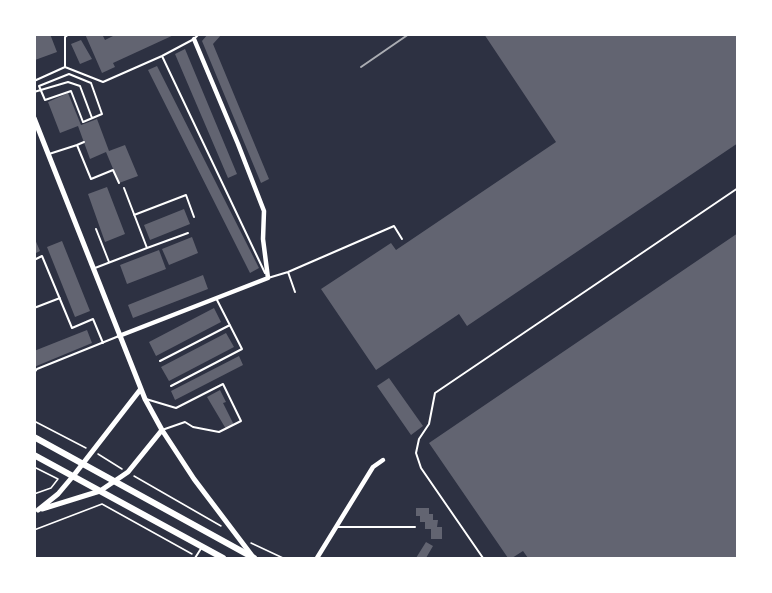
<!DOCTYPE html>
<html>
<head>
<meta charset="utf-8">
<style>
	body { margin:0 }
	#map { position:relative; width:772px; height:593px; overflow:hidden; background:#2d3142; font-family:"PT Serif",serif }
	canvas { display:block }
	.frame { position:absolute; inset:0; border:36px solid #fff; pointer-events:none }
</style>
</head>
<body>
<div id="map">
<canvas width="772" height="593"></canvas>
<div class="frame"></div>
</div>
<script>
const context = document.querySelector('canvas').getContext('2d');
context.lineJoin = 'round';
function fill(path, color) { context.fillStyle = color; context.fill(path, 'evenodd'); }
const toPath = rows => new Path2D(rows.map(r => 'M' + r).join(''));
function trace(path, color, width, dash) { context.strokeStyle = color; context.lineWidth = width; context.lineCap = dash ? 'butt' : 'round'; context.setLineDash(dash || []); context.stroke(path); }
fill(toPath([
	[34,34,50,34,57,52,35,60],
	[85,34,102,34,105,40,117,34,176,34,113,63,115,67,102,73],
	[208,34,222,34,213,44,269,179,261,183,202,41],
	[484,34,738,34,738,143,467,326,459,314,376,370,321,289,391,243,396,250,556,142],
	[81,40,92,59,80,64,71,44],
	[185,49,237,174,228,178,175,54],
	[157,66,259,268,250,273,148,70],
	[68,93,81,125,97,119,109,151,125,145,138,176,119,183,106,152,90,159,78,126,60,133,48,102],
	[107,187,125,234,105,242,88,194],
	[184,209,190,224,150,240,144,225],
	[738,233,738,558,528,558,523,551,512,558,508,558,429,443],
	[34,237,40,251,34,254],
	[192,237,198,253,169,265,162,249],
	[62,241,90,311,75,317,47,247],
	[159,250,166,269,127,284,120,265],
	[203,275,208,289,133,318,128,305],
	[214,308,221,322,156,356,149,342],
	[87,330,92,343,34,367,34,351],
	[226,333,234,347,169,381,161,367],
	[239,356,243,365,175,400,171,391],
	[389,378,423,426,411,435,377,386],
	[220,390,226,402,223,403,234,425,226,429,207,397],
	[416,508,429,508,429,514,433,514,433,520,438,520,437,527,442,527,442,539,431,539,431,529,425,529,425,522,420,522,420,516,416,516],
	[426,542,433,546,426,558,416,558]
]), '#626471');
trace(toPath([
	[34,421,86,448],
	[98,454,122,469],
	[34,467,58,479,51,488,34,494],
	[134,476,221,526],
	[34,530,102,504,192,554],
	[251,543,283,558]
]), '#fff', 1.5);
trace(toPath([
	[162,56,265,273],
	[65,67,65,37,69,34],
	[69,74,91,83,102,114,83,122,71,91,45,100,39,86,69,74],
	[34,81,65,67,103,82,162,56,194,39,199,34],
	[34,92,68,82,80,86,92,118],
	[77,145,84,142],
	[49,154,77,145,91,179,113,170,119,183],
	[134,215,186,195,194,217],
	[96,229,109,262],
	[147,248,188,233],
	[34,260,42,256,72,328,93,319,103,343],
	[95,268,147,248,124,188],
	[288,272,295,292],
	[268,278,288,272,394,226,402,239],
	[34,308,60,298],
	[160,361,230,325],
	[34,373,37,369,119,336],
	[171,386,242,349,216,298],
	[146,399,176,408,223,384,241,421,219,432,193,427,185,422,162,430],
	[338,527,415,527],
	[195,558,202,547],
	[483,558,421,468,416,453,419,439,429,424,435,393,738,188]
]), '#fff', 2);
trace(toPath([
	[119,336,268,278,263,239,264,211,238,144,194,39],
	[317,558,373,467,383,460]
]), '#fff', 4.5);
trace(toPath([
	[34,118,145,399,162,430,194,479,253,557],
	[42,509,100,491,128,472,162,430],
	[38,510,58,494,74,475,140,390]
]), '#fff', 5);
trace(toPath([
	[34,437,254,558],
	[34,455,223,558]
]), '#fff', 6);
trace(toPath([
	[361,67,409,34]
]), '#abadb3', 2);
</script>
</body>
</html>
